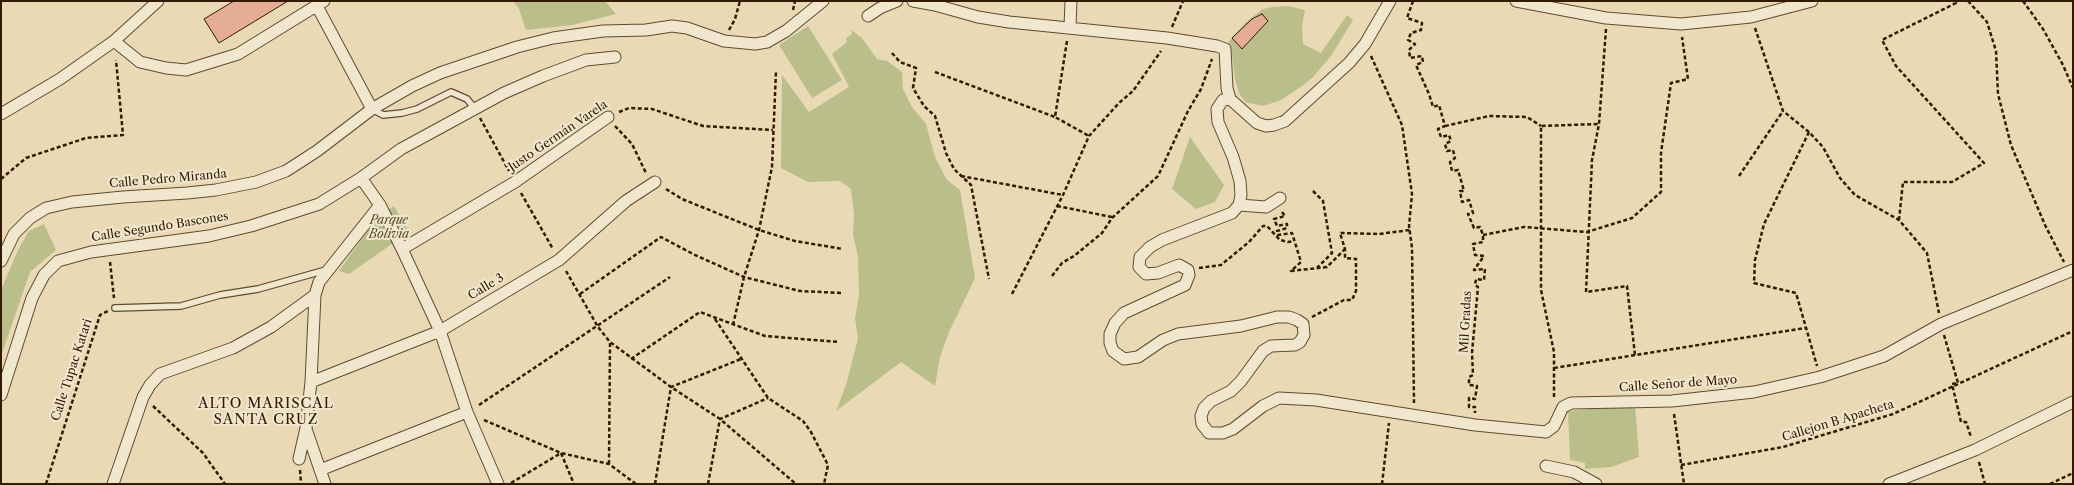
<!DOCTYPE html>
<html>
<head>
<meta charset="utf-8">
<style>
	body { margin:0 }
	#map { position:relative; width:2074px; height:485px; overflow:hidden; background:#e9dab5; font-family:"Libre Caslon Text",serif }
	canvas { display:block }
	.frame { position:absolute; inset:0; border:2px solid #331a02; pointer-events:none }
</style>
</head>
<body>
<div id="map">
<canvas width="2074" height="485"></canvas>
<div class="frame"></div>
</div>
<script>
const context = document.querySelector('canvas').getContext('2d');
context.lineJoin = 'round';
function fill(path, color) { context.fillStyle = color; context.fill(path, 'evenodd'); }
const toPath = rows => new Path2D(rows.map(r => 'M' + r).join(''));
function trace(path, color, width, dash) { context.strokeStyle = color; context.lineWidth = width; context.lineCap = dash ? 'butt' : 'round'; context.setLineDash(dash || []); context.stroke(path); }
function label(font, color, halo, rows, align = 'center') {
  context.font = font + ' "Libre Caslon Text",serif'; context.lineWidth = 4; context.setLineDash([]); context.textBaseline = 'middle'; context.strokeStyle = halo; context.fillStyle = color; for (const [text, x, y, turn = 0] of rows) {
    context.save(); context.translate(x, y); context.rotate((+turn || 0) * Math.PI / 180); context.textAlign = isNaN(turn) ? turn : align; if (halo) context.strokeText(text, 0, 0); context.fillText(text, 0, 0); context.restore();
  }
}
fill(toPath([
	[513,1,605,1,616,14,572,25,526,30,519,9],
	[1288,6,1305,10,1302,26,1303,44,1321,53,1347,15,1353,20,1331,56,1313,77,1302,86,1281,100,1263,106,1245,102,1239,93,1235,79,1232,55,1226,45,1246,22,1263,9,1273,7],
	[808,26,842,80,812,98,779,45],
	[851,30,862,38,877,59,887,61,902,72,903,89,912,107,926,124,935,157,947,180,960,190,975,278,949,332,940,357,935,386,901,362,836,411,846,385,858,339,855,318,859,295,858,257,853,234,854,214,851,189,840,181,808,182,781,168,782,75,809,112,849,87,832,54,847,42,846,38,852,34],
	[1190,137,1224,185,1215,202,1196,209,1172,189],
	[394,206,409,232,349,274,339,271,376,219],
	[44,224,56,250,30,272,1,356,1,290,19,248,29,231],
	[1635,405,1639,457,1611,467,1585,469,1585,463,1570,460,1568,411]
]), '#b9be8b');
const building = toPath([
	[234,1,288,1,219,43,204,19,234,1],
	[1262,14,1268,21,1242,49,1232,38,1252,19,1262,14]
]);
fill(building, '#e5ac96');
trace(building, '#331a02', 1);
const lane = toPath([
	[372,109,383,115,402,113,417,109,451,92,467,99,475,109],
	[115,308,181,306,220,295,258,289,326,270]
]);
const street = toPath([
	[913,1,935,5,978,17,1009,22,1167,38,1217,46,1225,49,1227,88,1230,99],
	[1390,1,1365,44,1349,63,1285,121,1274,125,1266,126,1257,123,1230,99,1223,100,1217,109,1218,122,1233,157,1240,181,1241,195,1239,205,1232,213,1162,240,1150,247,1140,257,1139,267,1146,274,1158,273,1179,265,1188,270,1189,275,1185,285,1124,313,1115,323,1110,334,1110,343,1113,351,1124,359,1138,357,1163,340,1178,334,1241,326,1277,317,1289,317,1297,320,1303,324,1304,335,1300,342,1295,345,1271,346,1263,351,1241,381,1231,391,1211,401,1204,408,1201,416,1202,424,1209,433,1223,433,1233,429,1263,406,1279,398,1316,400,1475,425,1546,432,1554,426,1563,407,1571,403,1672,401,1754,392,1820,377,1884,356,1941,324,2073,270],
	[1516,1,1606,18,1681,24,1751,17,1812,1],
	[317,6,372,109],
	[868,16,880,8,897,1],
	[1070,27,1071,1],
	[114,41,140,62,166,68,186,70,238,54,324,1],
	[1,114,60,79,114,41,158,1],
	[361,178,380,205,402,249,440,331,467,412,498,484],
	[1239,205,1266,207,1280,198],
	[402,249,515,182,608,117],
	[1,261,14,234,30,218,46,208,72,202,123,197,187,193,216,190,256,182,286,171,317,151,372,109,412,86,440,73,517,47,553,38,603,31,646,30,672,26,687,28,724,41,755,44,767,42,786,31,823,1],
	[311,382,440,331,559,260,626,201,655,182],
	[1,395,32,298,44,275,58,261,91,252,209,236,251,226,319,204,361,178,401,149,504,93,543,76,586,60,615,57],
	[306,429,325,484],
	[299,459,306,428,311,382,315,295,319,282,380,205],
	[1546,466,1574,472,1596,484],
	[320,470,467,412],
	[113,484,143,397,150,385,160,374,233,348,271,327,315,295],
	[1889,484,1975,450,2073,402]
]);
trace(lane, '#604a2f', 8);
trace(street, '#604a2f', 13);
trace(toPath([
	[1413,1,1407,18,1422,23,1421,30,1411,33,1408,40,1415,44,1409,50,1410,58,1422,56,1423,62,1416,65,1429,94,1433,107,1439,105,1445,126,1438,129,1441,137,1449,135,1451,141,1445,144,1447,151,1453,150,1455,158,1450,162,1452,171,1458,170,1464,191,1460,191,1462,202,1469,200,1473,213,1468,214,1474,228,1480,227,1483,235,1483,242,1473,244,1475,255,1484,256,1474,270,1485,269,1484,280,1476,279,1475,285,1478,287,1472,353,1473,375,1469,377,1469,385,1477,386,1475,399,1469,398,1469,407,1475,407,1475,413],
	[1968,1,1987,22,1996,51,1998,94,2011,145,2045,225,2064,262],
	[2023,1,2043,29,2063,65,2073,88],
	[793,10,795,1],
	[1172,27,1183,1],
	[1755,28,1783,111,1809,132,1823,147,1840,178,1855,195,1899,220,1927,253,1939,313],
	[1606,29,1599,124,1592,160,1586,292,1627,286,1635,355],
	[729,30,735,19,740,1],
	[1067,41,1055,117,1089,136],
	[892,53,900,62,916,68,913,88,924,106,935,116,946,153,954,169,971,185,989,279],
	[1371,56,1402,125,1412,194,1409,226,1412,248,1414,403],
	[935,72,1055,117],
	[619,112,629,108,652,109,703,126,773,130],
	[480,118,509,171],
	[615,126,632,144,646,173],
	[1445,126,1489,116,1527,117,1541,126],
	[1809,132,1764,224,1755,260,1754,283,1796,293,1817,366],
	[961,176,1063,195],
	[1739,176,1783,111],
	[1,179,26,158,86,138,123,135,116,60],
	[666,189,682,199,759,230,795,241,843,249],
	[1313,191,1323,201,1332,253,1317,268],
	[521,193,553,249],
	[1057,206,1112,217],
	[1282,212,1285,216,1274,219,1277,226,1287,224,1287,228,1277,231,1278,235,1292,233,1301,262,1291,271,1327,267,1345,249],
	[1899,220,1903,182,1952,182,1984,163,1896,66,1882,40,1956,3,1954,1],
	[1483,235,1524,227,1587,232,1632,218,1661,192,1661,153,1671,83,1688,79,1682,37],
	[110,262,114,298],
	[1199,268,1221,265,1249,242,1263,226,1267,226,1280,240,1288,242,1294,241],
	[566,271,598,327,610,342,671,387,720,419,796,484],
	[1052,276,1062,263,1074,256,1102,233,1112,218,1158,176,1188,111,1201,89,1212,59],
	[580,294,661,237,695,255,744,277,800,291,842,293],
	[1012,294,1063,195,1089,136,1119,103,1133,91,1161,51],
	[1312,317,1344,300,1352,300,1356,291,1356,259,1345,258,1345,249,1340,233,1379,234,1410,230],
	[715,319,768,398,803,421,811,432,828,465,824,484],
	[733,325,744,277,759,230,772,167,776,71],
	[1944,335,1958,383,1952,384,1961,422,1966,422,1971,437],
	[631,359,700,312,765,336,839,342],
	[1554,368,1805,328],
	[1554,397,1554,352,1541,290,1541,126,1598,124],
	[479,405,670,277],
	[153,406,203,453,225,484],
	[1674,414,1684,484],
	[484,420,561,453,609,464,636,484],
	[561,453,574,484],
	[1979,462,1985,484],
	[609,464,610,343],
	[1681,465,1783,447,1893,414,2073,331],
	[300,470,301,484],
	[511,483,561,453],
	[46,484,100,315,108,311],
	[655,484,671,387,741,359],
	[708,484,720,419,768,398],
	[1382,484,1389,423],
	[2050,484,2073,473]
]), '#331a02', 2.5, [4, 2.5]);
trace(lane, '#f1e7cf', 5.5);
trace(street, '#f1e7cf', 11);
label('12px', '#331a02', '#f1e7cf', [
	["Justo Germán Varela",558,136,-34],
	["Calle Pedro Miranda",168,179,-5],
	["Calle Segundo Bascones",160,227,-9],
	["Calle 3",486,287,-31],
	["Mil Gradas",1466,322,-87],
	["Calle Tupac Katari",72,370,-72],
	["Calle Señor de Mayo",1678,384,-4],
	["Callejon B Apacheta",1838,421,-17]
]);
label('italic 12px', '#5b4b2b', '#f1e7cf', [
	["Parque",389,221],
	["Bolivia",389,235]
]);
context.letterSpacing = '1px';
label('14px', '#331a02', '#f1e7cf', [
	["ALTO MARISCAL",266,404],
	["SANTA CRUZ",266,420]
]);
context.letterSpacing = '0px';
</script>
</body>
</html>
